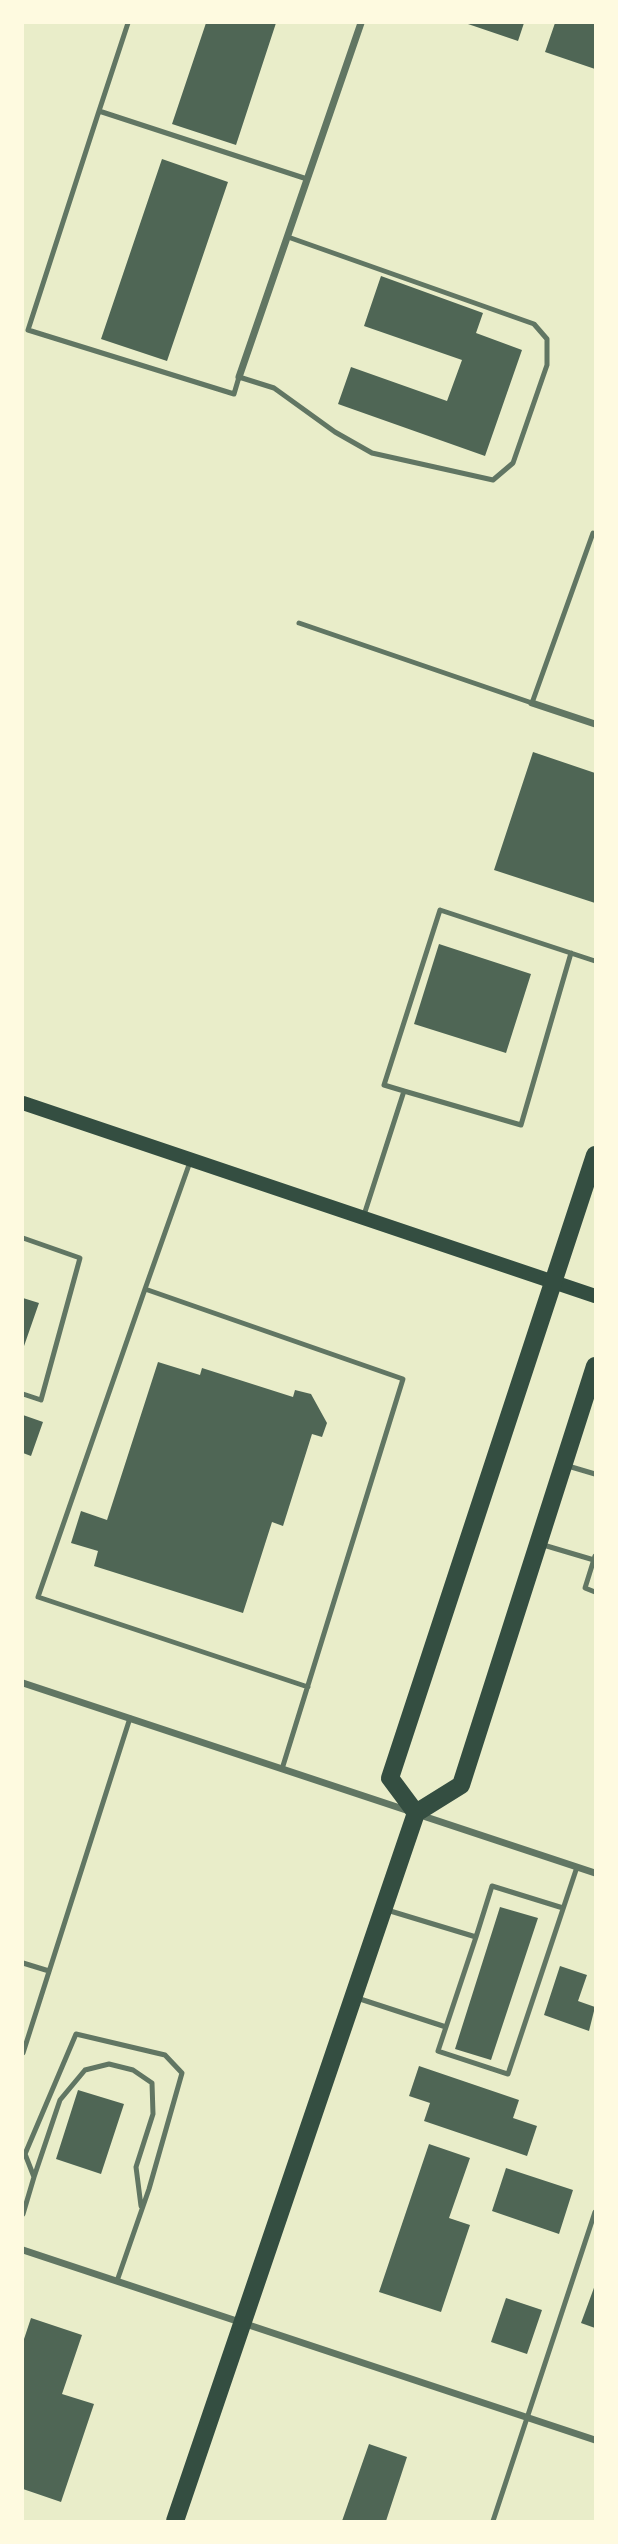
<!DOCTYPE html>
<html>
<head>
<meta charset="utf-8">
<style>
	body { margin:0 }
	#map { position:relative; width:618px; height:2544px; overflow:hidden; background:#e9edc9; font-family:"Sofia Sans Condensed",sans-serif }
	canvas { display:block }
	.frame { position:absolute; inset:0; border:24px solid #fefae0; pointer-events:none }
</style>
</head>
<body>
<div id="map">
<canvas width="618" height="2544"></canvas>
<div class="frame"></div>
</div>
<script>
const context = document.querySelector('canvas').getContext('2d');
context.lineJoin = 'round';
function fill(path, color) { context.fillStyle = color; context.fill(path, 'evenodd'); }
const toPath = rows => new Path2D(rows.map(r => 'M' + r).join(''));
function trace(path, color, width, dash) { context.strokeStyle = color; context.lineWidth = width; context.lineCap = dash ? 'butt' : 'round'; context.setLineDash(dash || []); context.stroke(path); }
fill(toPath([
	[206,23,276,23,236,145,172,124],
	[465,23,524,23,518,41],
	[555,23,595,23,595,69,545,52],
	[162,159,228,182,167,361,101,339],
	[381,276,483,313,476,333,522,350,485,456,338,404,351,367,447,401,462,360,364,326],
	[533,752,595,773,595,903,494,870],
	[439,944,531,974,506,1053,414,1024],
	[23,1298,39,1303,23,1349],
	[158,1362,200,1375,202,1368,293,1397,295,1390,311,1394,327,1423,322,1437,312,1434,283,1526,272,1522,243,1613,94,1566,98,1551,71,1543,81,1511,107,1520],
	[23,1415,43,1422,31,1456,23,1453],
	[500,1907,538,1918,491,2060,455,2049],
	[560,1966,587,1975,578,2001,595,2007,589,2031,544,2015],
	[419,2066,519,2100,513,2118,537,2126,527,2156,424,2121,430,2103,409,2096],
	[78,2090,124,2104,101,2174,56,2159],
	[429,2144,470,2158,449,2218,470,2225,441,2312,379,2292],
	[506,2168,573,2190,559,2234,492,2211],
	[595,2285,595,2328,581,2323],
	[506,2298,542,2310,527,2354,491,2342],
	[31,2318,82,2335,62,2394,94,2404,61,2502,23,2489,23,2342],
	[369,2444,407,2457,386,2521,342,2521]
]), '#4f6655');
trace(toPath([
	[99,111,128,23],
	[288,237,534,324,547,339,547,365,513,463,493,480,372,453,335,432,274,388,239,377,234,394,28,330,99,111,307,179],
	[299,623,532,703,593,533],
	[404,1091,521,1125,571,953],
	[190,1162,145,1289,403,1379,282,1769],
	[364,1215,404,1091,384,1085,440,910,595,961],
	[23,1238,80,1258,41,1400,23,1394],
	[145,1289,38,1597,308,1687],
	[568,1466,595,1474],
	[540,1544,594,1560],
	[595,1556,585,1588,595,1592],
	[387,1910,476,1937,446,2027],
	[476,1937,492,1886,563,1908],
	[23,1963,49,1971],
	[357,1998,446,2027,438,2051,508,2074,577,1867],
	[23,2053,130,1718],
	[34,2177,60,2100,85,2070,109,2064,133,2070,152,2083,153,2114,136,2167,141,2206],
	[23,2214,34,2177,25,2154,76,2034,165,2055,182,2073,149,2189,117,2281],
	[493,2521,595,2212]
]), '#617663', 5);
trace(toPath([
	[239,377,361,23],
	[532,703,595,724],
	[23,1683,409,1811],
	[420,1815,595,1873],
	[23,2250,595,2440]
]), '#617663', 7);
trace(toPath([
	[23,1103,595,1296]
]), '#344e41', 14);
trace(toPath([
	[416,1813,390,1778,595,1155],
	[175,2521,416,1813,461,1785,595,1366]
]), '#344e41', 18);
</script>
</body>
</html>
